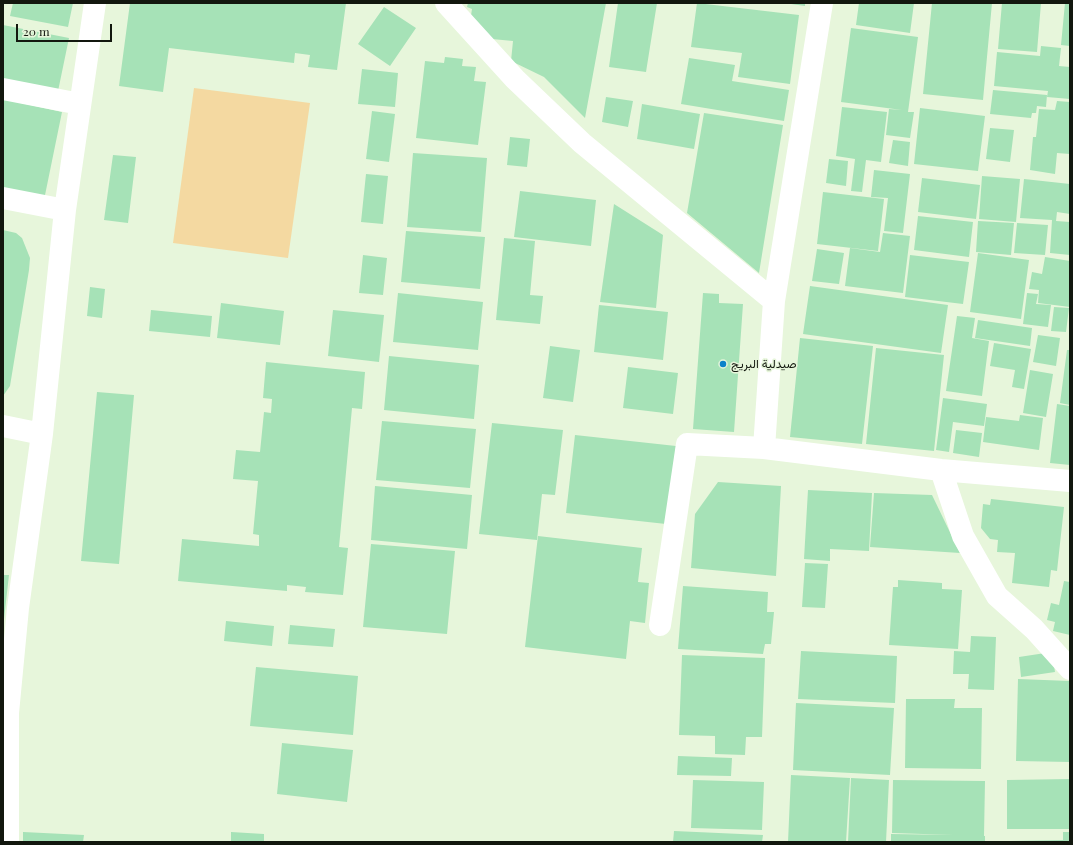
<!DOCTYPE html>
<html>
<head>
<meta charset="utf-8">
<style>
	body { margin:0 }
	#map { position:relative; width:1073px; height:845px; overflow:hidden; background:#e7f6db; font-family:"Playfair Display",serif }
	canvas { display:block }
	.frame { position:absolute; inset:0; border:4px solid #12170e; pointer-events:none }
	.scale { position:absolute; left:16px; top:24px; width:96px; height:18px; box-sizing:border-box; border:2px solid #12170e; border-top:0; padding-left:5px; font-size:12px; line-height:14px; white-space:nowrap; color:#12170e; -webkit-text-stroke:3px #e7f6db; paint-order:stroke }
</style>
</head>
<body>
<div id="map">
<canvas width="1073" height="845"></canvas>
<div class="frame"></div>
<div class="scale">20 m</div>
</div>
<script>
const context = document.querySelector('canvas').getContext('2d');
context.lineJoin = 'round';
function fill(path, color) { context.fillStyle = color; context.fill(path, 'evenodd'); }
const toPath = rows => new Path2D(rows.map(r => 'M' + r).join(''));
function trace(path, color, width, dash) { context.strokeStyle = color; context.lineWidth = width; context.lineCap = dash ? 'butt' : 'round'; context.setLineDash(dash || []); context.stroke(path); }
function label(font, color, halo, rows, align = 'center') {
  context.font = font + ' "Playfair Display",Vazirmatn,serif'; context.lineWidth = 3; context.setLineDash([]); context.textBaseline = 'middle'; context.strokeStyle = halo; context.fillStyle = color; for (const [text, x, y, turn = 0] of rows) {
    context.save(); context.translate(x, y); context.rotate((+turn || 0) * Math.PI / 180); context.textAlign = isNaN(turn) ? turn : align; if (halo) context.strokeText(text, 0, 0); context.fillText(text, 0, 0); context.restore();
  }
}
fill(toPath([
	[194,88,310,103,288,258,173,243]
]), '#f4d9a1');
fill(toPath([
	[13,3,73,3,68,27,10,16],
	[130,3,346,3,337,70,308,67,310,55,295,53,294,63,169,48,163,92,119,86],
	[468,3,606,3,585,118,544,77,511,61,513,41,492,39,470,22,472,9,467,7],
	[618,3,657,3,646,72,609,67],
	[697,3,799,15,790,84,738,77,742,53,691,47],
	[791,3,805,3,805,6,791,4],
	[859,3,914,3,910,33,856,25],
	[932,3,992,3,983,100,923,94],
	[1002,3,1041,3,1037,52,998,49],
	[1065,3,1070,3,1070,46,1061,45],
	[384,7,416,28,390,66,358,44],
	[3,25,69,38,57,96,3,85],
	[851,28,918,37,908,112,914,112,910,138,886,135,889,109,902,110,841,102],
	[1041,46,1061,48,1059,66,1070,67,1070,99,1047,97,1048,91,994,86,997,52,1040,56],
	[445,57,463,59,462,66,476,67,474,81,486,82,478,145,416,138,425,61,444,63],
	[689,58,735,65,732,81,789,90,784,121,681,104],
	[362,69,398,73,395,107,358,104],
	[993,90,1047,95,1046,107,1037,106,1036,113,1032,113,1031,118,990,114],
	[606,97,633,101,628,127,602,122],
	[3,99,62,112,44,200,3,192],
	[1057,101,1070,102,1070,154,1057,153,1055,174,1030,170,1033,137,1036,137,1039,109,1055,110],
	[642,104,700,114,694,149,637,139],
	[842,107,887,112,881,162,866,160,862,192,851,191,855,159,836,156],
	[920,108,985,116,978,171,914,164],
	[372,111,395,114,389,162,366,159],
	[704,113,783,125,759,273,687,213],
	[990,128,1014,130,1010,162,986,159],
	[510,137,530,139,527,167,507,165],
	[893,140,910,142,908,166,889,163],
	[413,153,487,158,481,232,407,227],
	[113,155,136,157,128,223,104,220],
	[829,159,848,161,846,186,826,183],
	[874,170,910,174,903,233,884,231,888,198,871,197],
	[366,174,388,176,383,224,361,222],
	[982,176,1020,179,1016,222,979,219],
	[922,178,980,185,976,219,918,212],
	[1024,179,1070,184,1070,214,1057,212,1056,221,1070,222,1070,255,1050,253,1052,220,1020,218],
	[520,191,596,200,591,246,514,237],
	[823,192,884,199,878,251,817,244],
	[614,204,663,235,656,308,600,302],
	[918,216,973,222,969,257,914,250],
	[978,221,1014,223,1011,255,976,252],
	[1017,223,1048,225,1045,255,1014,253],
	[3,230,16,233,22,238,30,258,29,270,10,386,3,396],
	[406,231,485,237,480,289,401,282],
	[883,233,910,236,903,293,845,286,850,248,880,252],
	[504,238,535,241,530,295,543,296,540,324,496,320],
	[817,249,844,253,839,284,812,281],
	[978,253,1029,260,1021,319,970,312],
	[363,255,387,258,383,295,359,293],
	[910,255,969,262,963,304,905,297],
	[1045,257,1070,261,1070,307,1038,303,1039,290,1029,289,1032,272,1042,274],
	[810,286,948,305,941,353,803,334],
	[90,287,105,289,102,318,87,316],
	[398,293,483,302,478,350,393,342],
	[703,293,719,294,719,303,743,304,734,432,693,429],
	[1027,293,1038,294,1036,304,1051,305,1048,327,1023,324],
	[221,303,284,311,280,345,217,338],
	[599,305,668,312,663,360,594,352],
	[1054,307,1069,308,1066,332,1051,331],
	[151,310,212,316,210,337,149,331],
	[333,310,384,315,379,362,328,356],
	[957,316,975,318,972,338,989,341,982,396,946,391],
	[978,320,1032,328,1030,346,975,338],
	[1038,335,1060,338,1056,366,1033,362],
	[800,338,873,346,862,444,790,437],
	[994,343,1031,349,1024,389,1012,387,1015,370,990,366],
	[550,346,580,350,573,402,543,398],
	[876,348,944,355,934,451,866,444],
	[1067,350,1070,350,1070,405,1060,403],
	[389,356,479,365,474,419,384,410],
	[266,362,365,372,362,409,352,408,339,547,348,548,343,595,305,592,306,587,287,585,287,591,178,581,182,539,259,546,259,535,253,534,258,481,233,479,236,450,260,452,264,412,271,413,272,399,263,398],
	[628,367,678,373,673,414,623,408],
	[1030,370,1053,374,1046,417,1023,413],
	[97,392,134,395,119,564,81,561],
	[943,398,987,404,984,426,953,422,949,452,936,450],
	[1057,404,1070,406,1070,465,1050,463],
	[1020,415,1043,418,1039,450,983,442,986,417,1019,421],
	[382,421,476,429,470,488,376,480],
	[492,423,563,430,555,495,542,494,537,540,479,534],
	[956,430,982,433,979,457,953,453],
	[575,435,676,446,666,524,566,513],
	[718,482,781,486,776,576,691,568,695,514],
	[375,486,472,495,467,549,371,540],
	[808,490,872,493,869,551,830,549,830,561,804,559],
	[874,493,932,495,960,553,870,547],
	[991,499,1064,507,1057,571,1051,570,1049,587,1012,583,1015,553,997,552,998,540,990,539,981,528,983,504,990,505],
	[538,536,642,548,638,582,649,583,645,623,630,621,626,659,525,647],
	[371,544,455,551,447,634,363,627],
	[805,563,828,564,825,608,802,607],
	[3,575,9,575,4,619,3,619],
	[898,580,942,583,942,589,962,590,958,649,889,645,893,587,898,587],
	[1064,581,1070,582,1070,635,1053,631,1055,622,1047,620,1051,603,1059,605],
	[683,586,768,592,767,612,774,612,771,644,765,644,763,654,678,649],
	[226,621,274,626,272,646,224,641],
	[290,625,335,629,333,647,288,644],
	[971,636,996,637,994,690,968,689,969,674,953,674,954,651,970,652],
	[801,651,897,656,895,703,798,699],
	[1052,652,1055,672,1021,677,1019,657],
	[682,655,765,658,762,737,746,737,745,755,715,754,715,736,679,735],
	[256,667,358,676,353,735,250,726],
	[1018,679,1070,681,1070,762,1016,761],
	[906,699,955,699,954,708,982,708,981,769,905,768],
	[796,703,894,708,890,775,793,770],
	[282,743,353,750,347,802,277,794],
	[678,756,732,758,731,776,677,775],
	[791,775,850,778,846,842,788,842],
	[851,778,889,780,886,842,848,842],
	[1070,779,1070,829,1007,829,1007,780],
	[693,780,764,782,762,830,691,828],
	[893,780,985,781,984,836,985,836,985,842,891,842,891,834,954,835,892,833],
	[674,831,763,835,762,842,673,842],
	[23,832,84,835,83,842,23,842],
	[231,832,264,834,264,842,231,842],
	[1063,832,1070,832,1070,842,1010,842,1010,841,1063,840]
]), '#a6e2b7');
trace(toPath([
	[446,3,515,79,582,143,774,301],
	[3,89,80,104],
	[3,198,65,210],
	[3,426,42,434],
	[764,448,774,301,822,3],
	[941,470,963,536,997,596,1034,629,1070,669],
	[660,625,687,444,764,448,941,470,1070,481],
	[8,842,8,713,18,608,42,434,65,210,95,3]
]), '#fff', 22);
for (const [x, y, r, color] of [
	[723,364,4,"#0b82ca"]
]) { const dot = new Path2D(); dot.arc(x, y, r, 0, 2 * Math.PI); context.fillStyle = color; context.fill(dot); trace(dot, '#e7f6db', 1.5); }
label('12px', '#12170e', '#e7f6db', [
	["صيدلية البريج",731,364]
], 'left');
</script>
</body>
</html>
